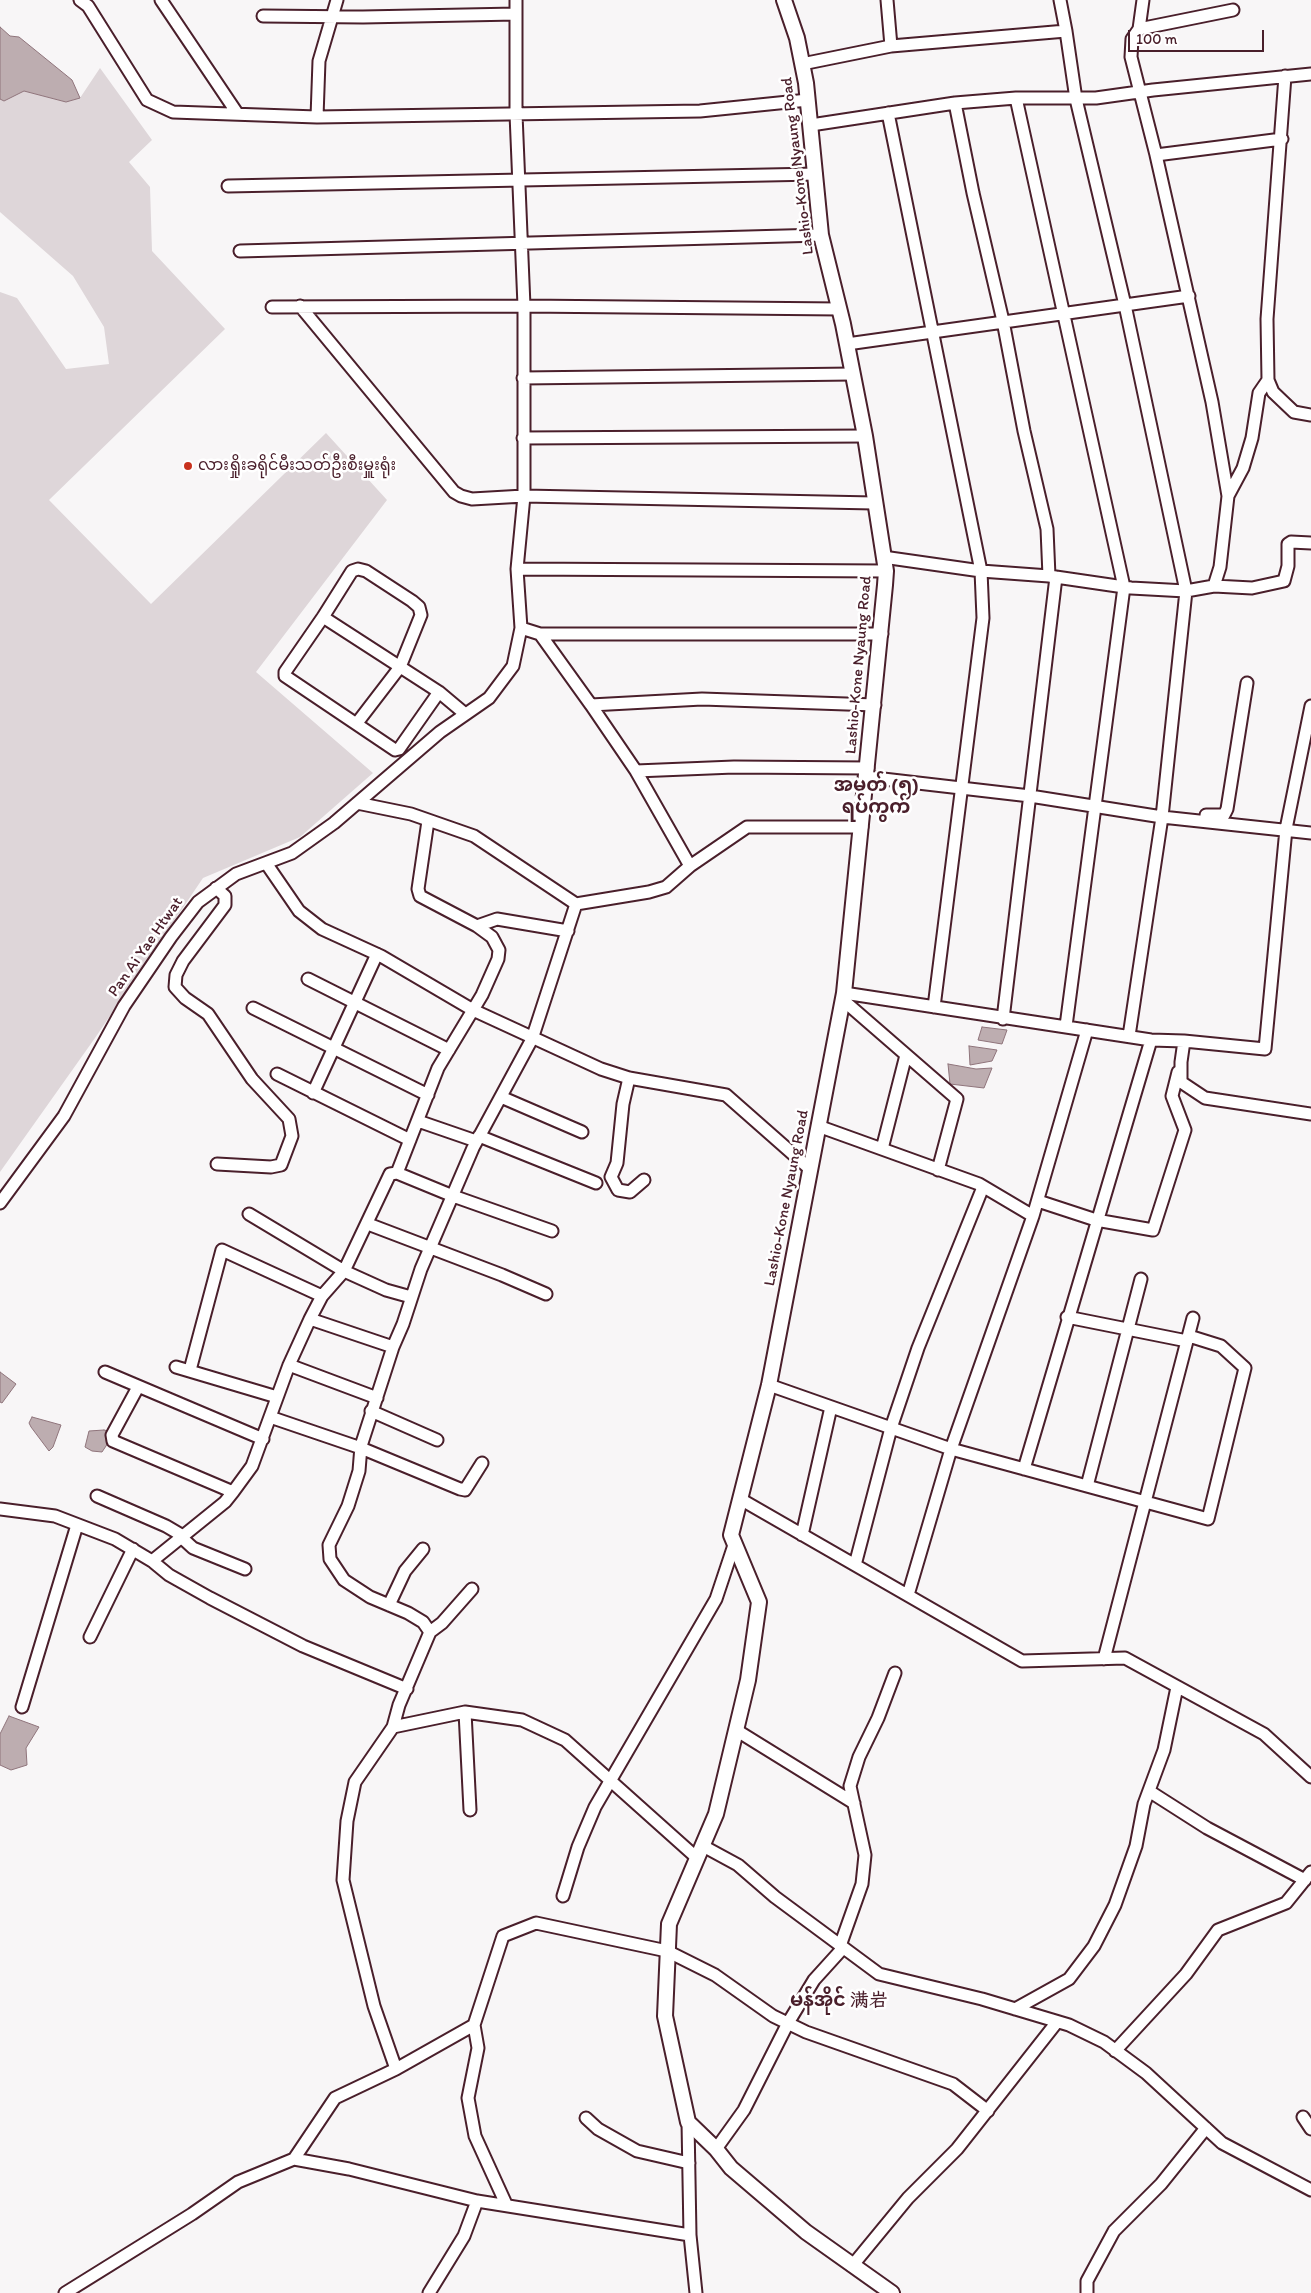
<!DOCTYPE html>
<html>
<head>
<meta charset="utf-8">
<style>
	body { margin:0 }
	#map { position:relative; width:1311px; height:2293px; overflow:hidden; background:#f8f6f7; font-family:Itim,sans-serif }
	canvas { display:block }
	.scale { position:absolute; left:1128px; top:30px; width:136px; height:22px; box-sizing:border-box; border:2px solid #4a1f2b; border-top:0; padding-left:6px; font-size:15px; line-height:18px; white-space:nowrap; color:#4a1f2b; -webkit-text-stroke:4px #fff; paint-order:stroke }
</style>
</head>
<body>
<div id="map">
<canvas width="1311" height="2293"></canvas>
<div class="scale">100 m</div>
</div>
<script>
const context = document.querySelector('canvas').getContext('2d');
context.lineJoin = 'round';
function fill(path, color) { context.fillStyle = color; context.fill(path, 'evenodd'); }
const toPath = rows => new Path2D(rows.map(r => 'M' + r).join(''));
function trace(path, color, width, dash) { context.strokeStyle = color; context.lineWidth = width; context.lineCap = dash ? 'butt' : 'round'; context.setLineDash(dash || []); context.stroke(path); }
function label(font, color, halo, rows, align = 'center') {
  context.font = font + ' Itim,"LXGW WenKai TC","Noto Sans Myanmar",sans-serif'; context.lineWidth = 5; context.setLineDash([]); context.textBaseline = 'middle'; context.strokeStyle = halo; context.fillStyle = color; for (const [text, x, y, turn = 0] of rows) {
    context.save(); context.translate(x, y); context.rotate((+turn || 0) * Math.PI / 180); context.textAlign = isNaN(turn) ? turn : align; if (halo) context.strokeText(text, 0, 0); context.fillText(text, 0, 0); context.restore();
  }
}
fill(toPath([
	[100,68,152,140,129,162,150,187,152,251,225,329,49,500,151,604,326,433,387,500,256,672,373,773,300,837,203,878,95,1038,0,1172,0,292,17,298,66,369,109,364,104,327,73,276,0,212,0,99,4,101,24,91,66,102,80,98]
]), '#ded6d9');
const water = toPath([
	[0,27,10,36,19,37,72,80,80,98,66,102,24,91,4,101,0,99,0,27],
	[982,1027,1007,1030,1002,1044,978,1040,982,1027],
	[969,1046,997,1050,992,1061,970,1065,969,1046],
	[948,1064,976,1069,992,1068,984,1088,950,1084,948,1064],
	[0,1372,16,1384,2,1403,0,1402,0,1372],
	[32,1417,61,1425,53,1447,49,1451,31,1427,29,1423,32,1417],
	[104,1430,108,1431,108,1443,102,1452,92,1451,85,1447,89,1431,104,1430],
	[9,1716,39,1727,26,1748,27,1765,11,1770,0,1765,0,1734,9,1716]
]);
fill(water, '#bdadb0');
trace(water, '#8f747b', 1);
const minor = toPath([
	[80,0,88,6,147,100,173,112,317,117,700,111,808,100],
	[161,0,237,113],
	[887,0,891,46],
	[1060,0,1066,31],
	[1143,0,1139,29,1132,39,1131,57,1156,155,1282,139],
	[263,16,363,17,516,14],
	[1139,29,1233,10],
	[802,64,891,46,1066,31,1076,99,1125,305,1186,591,1162,817,1129,1036],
	[1016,98,1124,587,1066,1026],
	[955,103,973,193,1003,321,1024,431,1047,529,1049,576],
	[888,113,981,571,983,618,934,1007],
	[317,117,319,61,337,0],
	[811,125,955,103,1016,98,1096,98,1153,90,1311,74],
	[1156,155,1212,402,1228,496,1220,567,1214,586],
	[228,186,816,174],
	[240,251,821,235],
	[300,306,454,492,461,496,472,499,524,496,874,503],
	[272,307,524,306,840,309],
	[847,344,1189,296],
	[523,378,853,374],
	[1268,380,1273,392,1294,412,1311,415],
	[523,438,865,436],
	[1228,496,1243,468,1252,438,1259,393,1268,380,1267,319,1285,76],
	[883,557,981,571,1049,576,1131,588,1186,591,1214,586,1252,588,1284,581,1288,566,1288,544,1291,542,1311,543],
	[517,569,886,571],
	[323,617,439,692,464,713],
	[521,628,540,634,591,705,636,771,690,866,747,827,862,827],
	[540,634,882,634],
	[591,705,702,699,875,705],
	[357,723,400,667,421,615,419,607,412,601,366,571,358,569,352,571,323,617,285,672,285,676,395,750,399,749,439,692],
	[636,771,734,767,868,768],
	[866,777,1030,796,1162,817,1311,833],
	[357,803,411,814,474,836,576,904],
	[1206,815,1224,815,1227,809,1247,683],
	[266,863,299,911,322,929,381,956,473,1010,601,1069,629,1078,726,1095,810,1169],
	[216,888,225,896,225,905,183,961,176,975,175,987,185,998,208,1014,252,1079,289,1119,292,1136,281,1165,271,1167,217,1164],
	[477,926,497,919,568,931],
	[308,979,449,1050],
	[844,993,1151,1040,1184,1041,1181,1062,1181,1082,1205,1098,1311,1114],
	[843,1000,957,1099,938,1170],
	[253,1008,428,1095],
	[1003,1019,1056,577],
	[1184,1041,1265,1049,1286,829,1311,706],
	[277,1074,410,1140],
	[629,1078,623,1104,617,1163,611,1177,618,1190,630,1192,644,1180],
	[313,1093,377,954],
	[501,1097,582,1132],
	[418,1121,476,1141],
	[818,1126,979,1184,1033,1216],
	[479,1136,596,1183],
	[882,1149,906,1055],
	[397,1173,438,1068,482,995,498,959,499,950,492,937,477,926,420,896,418,889,428,821],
	[1038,1201,1096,1220,1153,1230,1185,1130,1172,1096,1178,1072],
	[0,1203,64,1116,124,1006,171,937,198,902,236,874,292,853,334,823,440,732,489,698,513,666,521,628,517,569,524,496,524,306,516,114,516,0],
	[249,1214,344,1271,386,1290,411,1297],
	[368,1224,502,1275,546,1294],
	[1067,1317,1187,1341],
	[310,1319,393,1347],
	[289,1365,377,1398],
	[176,1367,277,1397],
	[190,1370,222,1250,322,1296],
	[105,1372,263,1439],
	[769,1385,951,1449,1208,1519,1245,1368,1221,1346,1189,1336],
	[138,1387,112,1435,113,1441,233,1492,225,1502,152,1561],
	[371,1411,437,1440],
	[270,1417,361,1448,460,1489,465,1490,482,1463],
	[1024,1469,1151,1040],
	[1087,1486,1141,1279],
	[233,1492,252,1466,289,1365,310,1319,322,1296,344,1271,390,1174,397,1173,453,1196,552,1231],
	[97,1496,166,1526,183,1536],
	[742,1500,1022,1661,1125,1658,1264,1734,1311,1777],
	[0,1509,55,1516,115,1539,152,1561,169,1575,210,1598,303,1646,407,1689],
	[802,1535,831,1407],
	[181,1537,193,1548,245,1569],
	[855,1565,891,1428,918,1348,983,1187],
	[908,1595,951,1449,1033,1216,1087,1030],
	[389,1605,405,1571,423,1549],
	[430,1632,442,1623,472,1589],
	[90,1637,133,1549],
	[1104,1659,1193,1318],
	[22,1707,77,1525],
	[465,1712,470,1810],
	[393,1727,399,1705,430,1632,423,1622,408,1613,370,1597,344,1580,330,1559,329,1545,348,1506,359,1471,361,1446,393,1347,403,1324,421,1269,473,1148,532,1039,576,904,649,892,666,887,690,866],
	[736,1730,854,1803],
	[1149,1791,1207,1828,1305,1880],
	[703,1846,738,1865,775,1897,879,1974,982,1999,1069,2025,1104,2042,1146,2073,1222,2143,1311,2190],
	[563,1896,578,1847,595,1807,716,1599,735,1542],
	[840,1946,862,1884,865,1855,850,1786,859,1757,878,1718,895,1673],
	[1015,2009,1069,1979,1094,1946,1115,1905,1136,1846,1144,1804,1164,1750,1177,1687],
	[474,2025,478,2048,468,2098,475,2136,506,2204],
	[1115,2051,1186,1974,1218,1930,1286,1903,1311,1872],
	[396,2069,374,2006,343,1880,347,1821,355,1782,393,1727,465,1712,522,1720,565,1740,697,1858],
	[1303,2117,1311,2129],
	[586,2118,598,2129,637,2151,689,2163],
	[688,2122,690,2235,696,2293],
	[716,2149,744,2110,788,2023,814,1980,843,1948],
	[294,2159,335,2098,396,2069,474,2025,503,1936,536,1923,667,1951,715,1975,773,2016,806,2032,953,2084,988,2111],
	[852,2266,908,2198,957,2149,1057,2022],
	[65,2293,192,2214,238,2182,294,2159,349,2169,477,2201,690,2235],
	[429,2293,464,2236,477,2201],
	[1087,2293,1087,2281,1114,2231,1161,2184,1206,2128]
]);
const major = toPath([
	[784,0,797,38,806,83,821,235,843,324,865,436,886,571,885,585,844,993,769,1385,731,1535,759,1602,748,1680,716,1814,669,1924,665,2016,688,2122,716,2149,731,2168,806,2232,892,2293]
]);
trace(minor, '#4a1f2b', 15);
trace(major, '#4a1f2b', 18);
trace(minor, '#fff', 11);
trace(major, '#fff', 14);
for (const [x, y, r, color] of [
	[188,466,5,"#c8321e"]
]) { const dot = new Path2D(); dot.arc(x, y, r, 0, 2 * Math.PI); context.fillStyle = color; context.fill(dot); trace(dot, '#fff', 2); }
label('16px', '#4a1f2b', '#fff', [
	["Lashio-Kone Nyaung Road",798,166,-97],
	["Lashio-Kone Nyaung Road",859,665,-85],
	["Pan Ai Yae Htwat",146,947,-55],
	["Lashio-Kone Nyaung Road",787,1198,-79]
]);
label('16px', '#4a1f2b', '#fff', [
	["လားရှိုးခရိုင်မီးသတ်ဦးစီးမှူးရုံး",198,466]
], 'left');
label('bold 19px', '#4a1f2b', '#fff', [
	["အမှတ် (၅)",876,786],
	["ရပ်ကွက်",876,808],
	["မန်အိုင် 满岩",839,2001]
]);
</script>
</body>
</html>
